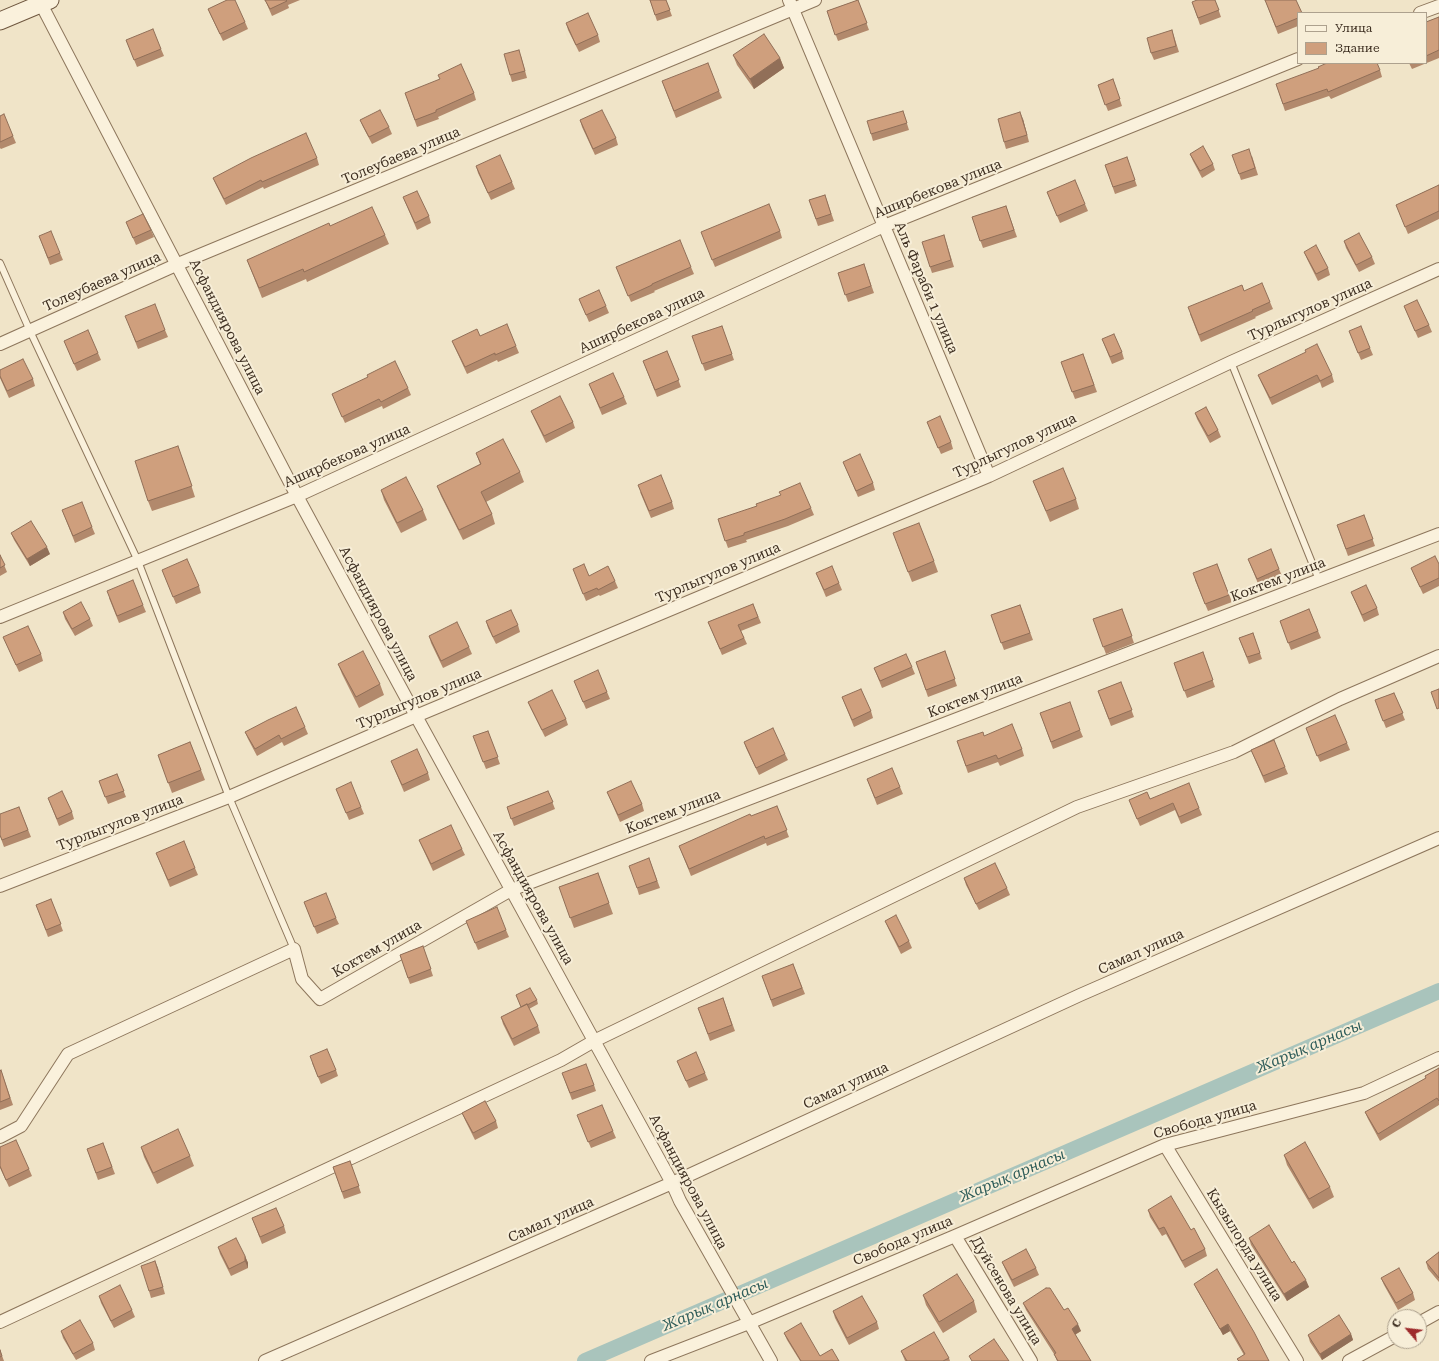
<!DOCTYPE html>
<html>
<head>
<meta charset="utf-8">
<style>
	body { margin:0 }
	#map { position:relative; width:1439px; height:1361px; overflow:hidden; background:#f0e4c8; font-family:"Roboto Serif",serif }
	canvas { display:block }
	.legend { position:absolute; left:1297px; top:12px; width:130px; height:52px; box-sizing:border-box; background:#f7eed8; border:1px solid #ada18e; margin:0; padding:5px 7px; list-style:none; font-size:12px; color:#3d2e20 }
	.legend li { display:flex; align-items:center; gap:8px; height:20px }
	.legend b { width:20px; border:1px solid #ada18e }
	.north { position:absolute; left:1387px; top:1309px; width:40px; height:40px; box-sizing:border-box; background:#f7eed8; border:1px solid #ada18e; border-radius:50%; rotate:298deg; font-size:11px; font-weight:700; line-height:16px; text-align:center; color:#3d2e20 }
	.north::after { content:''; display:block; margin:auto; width:14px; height:18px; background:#9e2a2b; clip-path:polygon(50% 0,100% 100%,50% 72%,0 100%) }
</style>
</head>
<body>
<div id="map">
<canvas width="1439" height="1361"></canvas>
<ul class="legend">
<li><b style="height:5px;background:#faf1dc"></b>Улица</li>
<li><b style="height:11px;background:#cf9f7d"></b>Здание</li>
</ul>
<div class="north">С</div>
</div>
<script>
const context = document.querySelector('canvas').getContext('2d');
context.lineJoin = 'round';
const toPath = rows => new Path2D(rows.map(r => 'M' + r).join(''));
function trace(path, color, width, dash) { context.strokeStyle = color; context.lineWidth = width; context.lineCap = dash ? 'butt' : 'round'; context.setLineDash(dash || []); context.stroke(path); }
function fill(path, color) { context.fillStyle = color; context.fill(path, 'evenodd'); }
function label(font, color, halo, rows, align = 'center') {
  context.font = font + ' "Roboto Serif",serif'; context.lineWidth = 4; context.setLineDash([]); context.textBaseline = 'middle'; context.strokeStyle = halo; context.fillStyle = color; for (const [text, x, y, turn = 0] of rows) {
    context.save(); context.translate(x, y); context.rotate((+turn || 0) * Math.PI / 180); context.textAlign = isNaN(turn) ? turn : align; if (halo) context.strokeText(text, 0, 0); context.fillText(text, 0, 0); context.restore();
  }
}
trace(toPath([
	[585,1361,1439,991]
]), '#a9c4bc', 16);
const lane = toPath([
	[0,263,30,331,138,561,229,797,294,949],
	[1231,362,1319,580]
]);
const street = toPath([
	[39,0,297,496,416,716,672,1183,680,1201,771,1361],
	[789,0,989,476],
	[1420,13,1439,6],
	[0,344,178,264,815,0],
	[0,617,297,496,884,226,1298,59],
	[0,886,229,797,416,716,989,476,1231,362,1439,269],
	[0,1137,21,1126,68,1054,294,949,302,979,320,999,511,890,1439,534],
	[1165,1145,1297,1361],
	[955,1236,1031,1361],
	[0,1322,561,1060,594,1041,1077,807,1234,752,1340,699,1439,656],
	[1419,1323,1439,1312],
	[265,1361,672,1183,1080,995,1439,838],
	[651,1361,749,1323,955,1236,1165,1145,1364,1093,1439,1058],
	[1349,1361,1395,1336]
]);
const secondary = toPath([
	[0,21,50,0]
]);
trace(lane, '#8d765c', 8);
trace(street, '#8d765c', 14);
trace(secondary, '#6f573f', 19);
trace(lane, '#faf1dc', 6);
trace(street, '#faf1dc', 12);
trace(secondary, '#faf1dc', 17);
fill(toPath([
	[265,0,300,0,288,5,289,8,272,16],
	[650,0,666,0,672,16,657,21],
	[858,0,869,30,838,41,827,11],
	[1215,0,1221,17,1200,25,1192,2],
	[1265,0,1298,13,1298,26,1278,34],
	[208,9,245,22,248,29,223,41,211,16],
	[1439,17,1439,58,1412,69,1409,63,1426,63,1426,22],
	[566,23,598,35,600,42,579,52,568,30],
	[1172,30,1179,52,1154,60,1151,53],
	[126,40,161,49,164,56,137,67],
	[733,55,780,58,784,68,754,89,737,65],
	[521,56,527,78,512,82,510,75],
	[1380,70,1382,77,1331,99,1329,96,1285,111,1276,84],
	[1113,79,1122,106,1108,111,1098,85],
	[662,81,719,91,722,98,676,118],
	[405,93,474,93,476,100,438,117,439,119,417,127],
	[903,111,909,130,873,141,871,134],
	[0,116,13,136,16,143,1,149,0,148],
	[1023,119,1029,142,1006,149,1004,142],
	[360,120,389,127,392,134,372,144,363,127],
	[580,120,616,138,618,145,595,155,582,127],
	[1190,154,1213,164,1215,170,1202,178,1193,161],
	[1252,156,1258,175,1241,180,1239,174],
	[1127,157,1137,186,1115,194,1105,165],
	[317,158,319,165,264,189,263,187,226,205,216,185,213,178],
	[476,166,512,182,515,189,491,200,478,173],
	[1439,185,1439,219,1408,234,1396,205],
	[1047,192,1085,204,1088,211,1060,223],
	[825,195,834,221,818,226,809,200],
	[403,197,429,216,431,223,417,230],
	[1006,206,1017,237,983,248,972,217],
	[126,222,151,230,154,237,136,245],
	[330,226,385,235,389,244,307,282,306,279,262,298,247,260],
	[780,231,782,238,715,267,701,232],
	[944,235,954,267,932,273,930,267],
	[39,236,60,253,63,260,50,265],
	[1344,241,1372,257,1375,264,1359,272,1346,248],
	[1304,252,1328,268,1330,275,1318,281,1307,259],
	[864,264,874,293,848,302,838,273],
	[616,267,691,267,694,274,654,291,655,292,631,302],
	[1244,291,1270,302,1273,309,1255,317,1256,318,1201,342,1190,314],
	[579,299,606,306,609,313,589,322],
	[1404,306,1429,325,1432,332,1418,338],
	[128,323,165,330,168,337,138,349],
	[722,326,734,360,705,371,692,336],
	[1349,331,1370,348,1373,355,1361,360],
	[480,336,516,346,519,353,498,362,497,360,467,374,455,348,452,341],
	[1102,339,1122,352,1124,359,1112,364],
	[64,341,98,353,101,360,77,371],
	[667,351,681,387,657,397,643,361],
	[1083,354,1097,392,1075,399,1061,362],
	[0,370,33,379,35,386,9,398,0,378],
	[1258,375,1332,375,1334,382,1322,388,1320,382,1272,405,1261,382],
	[589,384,624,397,627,404,602,415],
	[408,388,411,395,383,409,382,406,345,423,332,394],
	[531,411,573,422,575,428,546,443,534,418],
	[1195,413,1218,430,1221,437,1210,443,1197,419],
	[927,422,951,442,953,449,941,454],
	[476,453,520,472,524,482,486,502,492,514,495,524,463,540,441,496,437,486,480,464],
	[182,457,195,497,152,511,148,501],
	[843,462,873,483,875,490,858,497],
	[1033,481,1076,499,1079,509,1050,522],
	[381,490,423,510,427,520,401,533,384,500],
	[640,492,672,502,674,509,651,518],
	[811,508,814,515,788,526,746,540,747,542,728,548,718,519],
	[62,510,92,527,95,534,75,543],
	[1364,515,1375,546,1348,556,1337,525],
	[11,533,50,554,30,566,14,540],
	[897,544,934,561,938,572,912,582],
	[0,555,7,572,0,576],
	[1248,559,1279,569,1282,576,1259,586],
	[1217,564,1232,602,1208,611,1195,580],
	[1439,564,1439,586,1423,594,1414,575,1411,568],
	[573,569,589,576,615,581,618,588,600,596,599,595,586,601],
	[162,570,199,586,201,593,176,604],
	[816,573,839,583,842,590,826,597],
	[1351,592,1377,608,1379,615,1364,622],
	[109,598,143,605,146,612,119,623],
	[753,604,761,623,741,631,747,644,722,655,708,622],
	[1020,605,1033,640,1004,650,991,615],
	[1122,609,1134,643,1106,654,1093,619],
	[1309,609,1321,638,1291,650,1280,621],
	[63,612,90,619,93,626,75,636,65,619],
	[486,621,518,625,520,632,496,644,488,628],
	[1253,633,1262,659,1249,664,1239,638],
	[429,636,469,647,472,654,443,668,431,643],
	[3,637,41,654,43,661,19,672],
	[945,651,957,686,928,697,916,662],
	[1203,652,1215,687,1187,698,1174,663],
	[338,664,380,684,384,695,359,708,342,674],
	[912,667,915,674,882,688,874,668],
	[574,681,607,692,610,699,586,709],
	[1121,682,1134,717,1111,726,1098,691],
	[1394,693,1405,720,1386,728,1375,700],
	[842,697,871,711,873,718,854,727],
	[528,702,566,719,568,725,545,737,531,709],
	[1040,713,1080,730,1083,737,1053,749],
	[305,727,308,734,284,746,282,742,257,756,248,739,245,732],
	[1306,728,1347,743,1350,750,1320,762],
	[488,731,500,764,486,769,473,736],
	[984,736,1022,749,1024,756,1000,766,998,762,968,773,957,741],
	[190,742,205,780,172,793,158,755],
	[744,742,785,754,788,760,759,775,746,748],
	[1251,750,1285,767,1288,774,1265,783],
	[391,761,428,773,430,780,404,792],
	[117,774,126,797,108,804,99,781],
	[867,779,900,787,903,794,877,805],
	[336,789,361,807,364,814,349,820],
	[548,791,555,809,514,826,507,807],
	[607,792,642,804,644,811,620,822],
	[48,798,72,812,74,819,59,826],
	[1150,799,1199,808,1202,815,1181,824,1175,810,1140,826,1129,800],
	[777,806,789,837,767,846,766,843,691,876,679,846],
	[19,807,31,837,4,847,0,836],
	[419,840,462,849,465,855,433,871,422,847],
	[156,853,195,868,198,875,170,887],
	[649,858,660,888,639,895,637,888],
	[598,873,613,914,574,928,559,887],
	[964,878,1007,888,1010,895,979,910,966,885],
	[51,899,63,931,48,937,36,905],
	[304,902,336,918,339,924,317,934],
	[466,921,506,930,509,937,478,950],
	[885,921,909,941,912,948,901,954,888,928],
	[423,946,433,976,410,984,400,955],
	[793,964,805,994,773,1007,762,976],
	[516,995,537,1000,538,1004,529,1009,538,1026,540,1033,514,1046,503,1024,501,1017,521,1007],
	[723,998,735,1031,710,1041,698,1008],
	[677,1061,705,1073,708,1080,689,1088],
	[312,1063,336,1070,338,1076,321,1084],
	[1439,1068,1439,1105,1380,1141,1368,1119,1365,1112,1426,1078,1425,1076],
	[1,1070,13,1105,0,1110,0,1071],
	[562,1073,594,1085,596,1091,572,1100],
	[462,1113,496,1121,498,1128,475,1140,465,1120],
	[580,1122,613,1131,616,1138,591,1148],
	[103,1143,115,1174,98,1180,87,1149],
	[0,1147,29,1169,32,1176,9,1187,0,1168],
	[141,1147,190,1156,194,1166,157,1184,144,1157],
	[1284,1155,1330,1187,1334,1197,1313,1209,1287,1165],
	[350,1161,361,1193,344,1199,333,1167],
	[1148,1210,1191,1230,1205,1249,1207,1256,1185,1268,1166,1234,1162,1236,1150,1217],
	[252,1218,284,1226,286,1233,262,1244],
	[1249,1238,1292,1263,1309,1287,1287,1301,1251,1245],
	[218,1247,245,1256,248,1263,248,1268,231,1276,220,1254],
	[1439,1252,1439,1282,1428,1269,1426,1262],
	[155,1261,165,1294,151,1298,149,1291],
	[1002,1262,1036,1268,1039,1275,1014,1287,1005,1269],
	[1381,1278,1413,1293,1415,1300,1398,1310,1384,1285],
	[1194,1284,1269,1361,1238,1361,1237,1359,1244,1355,1230,1331,1223,1335,1197,1290],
	[923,1295,974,1301,977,1312,943,1333,926,1305],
	[99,1296,132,1310,135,1317,114,1328,101,1303],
	[1023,1303,1064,1310,1081,1331,1075,1335,1091,1361,1057,1361,1054,1354,1026,1310],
	[833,1311,877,1322,879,1329,849,1345,835,1318],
	[61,1331,93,1343,95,1350,76,1360,63,1338],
	[784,1333,820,1356,839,1361,800,1361,787,1340],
	[1351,1334,1353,1340,1322,1360,1310,1342,1308,1335],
	[0,1350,4,1361,0,1361],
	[901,1351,949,1358,950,1361,905,1361]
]), '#b2896c');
fill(toPath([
	[780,58,784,68,754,89,750,79],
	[1020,112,1023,119,1029,142,1027,135],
	[47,547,50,554,30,566,27,559],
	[245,1256,248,1263,248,1268,245,1261],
	[155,1261,158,1268,165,1294,163,1287],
	[1306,1280,1309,1287,1287,1301,1284,1294],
	[1078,1324,1081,1331,1074,1335,1072,1329],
	[1228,1324,1230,1331,1223,1335,1220,1329],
	[1351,1334,1353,1340,1322,1360,1320,1354]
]), '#916f58');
const building = toPath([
	[227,0,235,0,245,22,220,34,208,9,227,0],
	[265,0,286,0,287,1,270,9,265,0],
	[650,0,666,0,670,10,655,15,650,0],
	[858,0,867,23,835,35,827,11,858,0],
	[1197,0,1215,0,1219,10,1198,18,1192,2,1197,0],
	[1265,0,1296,0,1302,13,1298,13,1298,18,1276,27,1265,0],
	[588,13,598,35,576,45,566,23,588,13],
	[1439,17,1439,50,1426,56,1426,22,1439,17],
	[153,29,161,49,134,60,126,40,153,29],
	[1172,30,1176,46,1151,53,1147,38,1172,30],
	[764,34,780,58,750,79,733,55,764,34],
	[519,50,525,71,510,75,504,54,519,50],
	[708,63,719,91,674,111,662,81,708,63],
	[1327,63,1377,63,1380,70,1328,92,1327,89,1283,104,1276,84,1319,68,1318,67,1327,63],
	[461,64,474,93,436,110,436,112,415,120,405,93,440,79,438,75,461,64],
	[1113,79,1120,99,1105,105,1098,85,1113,79],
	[380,110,389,127,369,137,360,120,380,110],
	[602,110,616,138,593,149,580,120,602,110],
	[903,111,907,123,871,134,867,121,903,111],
	[1020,112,1027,135,1004,142,998,119,1020,112],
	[4,114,13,136,0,142,0,116,4,114],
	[306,133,317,158,262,182,261,180,224,199,213,178,251,158,306,133],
	[1203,146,1213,164,1200,171,1190,154,1203,146],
	[1249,149,1255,168,1239,174,1232,155,1249,149],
	[500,155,512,182,488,193,476,166,500,155],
	[1127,157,1135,180,1113,187,1105,165,1127,157],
	[1075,180,1085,204,1057,216,1047,192,1075,180],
	[1439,185,1439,211,1405,227,1396,205,1439,185],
	[417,191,429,216,415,223,403,197,417,191],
	[825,195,831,214,816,219,809,200,825,195],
	[769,204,780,231,712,260,701,232,769,204],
	[1006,206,1014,230,980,241,972,217,1006,206],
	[372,207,385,235,304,272,303,269,259,288,247,260,329,223,330,226,372,207],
	[143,214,151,230,133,238,126,222,143,214],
	[51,231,60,253,48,258,39,236,51,231],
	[1359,233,1372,257,1356,265,1344,241,1359,233],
	[944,235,951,260,930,267,922,242,944,235],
	[680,240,691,267,652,284,652,285,628,296,616,267,680,240],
	[1316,245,1328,268,1316,274,1304,252,1316,245],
	[864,264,871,286,845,295,838,273,864,264],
	[1262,283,1270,302,1252,310,1253,311,1199,335,1188,307,1242,285,1244,291,1262,283],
	[599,290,606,306,586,315,579,299,599,290],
	[1417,300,1429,325,1415,331,1404,306,1417,300],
	[155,304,165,330,136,342,125,316,155,304],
	[507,324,516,346,495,355,495,353,465,367,452,341,477,329,480,336,507,324],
	[722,326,732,354,702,364,692,336,722,326],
	[1361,326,1370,348,1358,353,1349,331,1361,326],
	[88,330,98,353,74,364,64,341,88,330],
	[1114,334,1122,352,1110,357,1102,339,1114,334],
	[1317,344,1332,375,1320,381,1317,375,1270,398,1258,375,1306,352,1305,350,1317,344],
	[667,351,679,380,655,390,643,361,667,351],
	[1083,354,1094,385,1072,392,1061,362,1083,354],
	[23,359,33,379,7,391,0,376,0,370,23,359],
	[395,361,408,388,381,402,379,399,342,417,332,394,368,377,367,375,395,361],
	[613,373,624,397,600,408,589,384,613,373],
	[560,396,573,422,544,436,531,411,560,396],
	[1206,407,1218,430,1208,436,1195,413,1206,407],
	[940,416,951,442,938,448,927,422,940,416],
	[503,439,520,472,481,492,492,514,459,530,437,486,481,464,476,453,503,439],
	[178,446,192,486,148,501,135,461,178,446],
	[860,454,873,483,856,491,843,462,860,454],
	[1063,468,1076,499,1046,511,1033,481,1063,468],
	[661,475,672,502,649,511,638,485,661,475],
	[406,477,423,510,397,523,381,490,406,477],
	[800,483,811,508,785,519,744,533,744,535,725,541,718,519,757,506,756,504,781,495,779,492,800,483],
	[82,502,92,527,73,536,62,510,82,502],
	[1364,515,1373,539,1346,549,1337,525,1364,515],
	[31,521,47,547,27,559,11,533,31,521],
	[919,523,934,561,908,572,893,533,919,523],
	[1271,549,1279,569,1257,579,1248,559,1271,549],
	[0,555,5,565,0,568,0,555],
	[1435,556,1439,564,1439,578,1420,587,1411,568,1435,556],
	[187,559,199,586,173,597,162,570,187,559],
	[584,564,589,576,608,566,615,581,598,590,597,588,583,594,573,569,584,564],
	[1217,564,1229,595,1205,604,1193,573,1217,564],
	[832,566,839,583,824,590,816,573,832,566],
	[133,580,143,605,117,616,107,591,133,580],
	[1366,585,1377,608,1362,615,1351,592,1366,585],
	[81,602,90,619,72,629,63,612,81,602],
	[753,604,758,617,738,625,744,638,720,649,708,622,753,604],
	[1020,605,1030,633,1001,643,991,615,1020,605],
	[1122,609,1132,636,1103,647,1093,619,1122,609],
	[1309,609,1318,631,1288,643,1280,621,1309,609],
	[511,610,518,625,493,637,486,621,511,610],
	[457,622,469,647,441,661,429,636,457,622],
	[28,626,41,654,16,665,3,637,28,626],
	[1253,633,1260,653,1247,657,1239,638,1253,633],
	[363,651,380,684,356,697,338,664,363,651],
	[945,651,955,679,926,690,916,662,945,651],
	[1203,652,1213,680,1184,691,1174,663,1203,652],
	[906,654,912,667,880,681,874,668,906,654],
	[598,670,607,692,583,702,574,681,598,670],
	[1121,682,1132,710,1109,719,1098,691,1121,682],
	[861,689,871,711,852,720,842,697,861,689],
	[1439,689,1439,708,1437,709,1431,692,1439,689],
	[552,690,566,719,542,730,528,702,552,690],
	[1394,693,1403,713,1383,721,1375,700,1394,693],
	[1070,702,1080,730,1051,742,1040,713,1070,702],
	[296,707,305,727,281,739,279,735,255,749,245,732,268,720,296,707],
	[1335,715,1347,743,1317,756,1306,728,1335,715],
	[1012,724,1022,749,998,759,996,755,966,766,957,741,983,732,984,736,1012,724],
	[773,728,785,754,756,768,744,742,773,728],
	[488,731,498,757,483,762,473,736,488,731],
	[1274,740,1285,767,1263,776,1251,750,1274,740],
	[190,742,201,770,168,783,158,755,190,742],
	[417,749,428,773,402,785,391,761,417,749],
	[892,768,900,787,875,798,867,779,892,768],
	[117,774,124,791,105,797,99,781,117,774],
	[631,781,642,804,618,815,607,792,631,781],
	[351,782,361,807,346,813,336,789,351,782],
	[1189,783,1199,808,1179,817,1173,803,1137,819,1129,800,1147,792,1150,799,1189,783],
	[62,791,72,812,57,819,48,798,62,791],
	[548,791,553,802,511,819,507,807,548,791],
	[777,806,787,830,765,839,764,836,689,869,679,846,750,814,751,816,777,806],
	[19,807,28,830,2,840,0,835,0,814,19,807],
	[451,825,462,849,431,864,419,840,451,825],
	[184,841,195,868,168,880,156,853,184,841],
	[649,858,657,881,637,888,629,866,649,858],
	[995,863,1007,888,976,904,964,878,995,863],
	[598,873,609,903,570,918,559,887,598,873],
	[326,893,336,918,314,927,304,902,326,893],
	[51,899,61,924,46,930,36,905,51,899],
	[497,907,506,930,475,943,466,921,497,907],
	[896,915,909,941,899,947,885,921,896,915],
	[423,946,431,969,408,978,400,955,423,946],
	[793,964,802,988,771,1000,762,976,793,964],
	[530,988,537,1000,527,1005,527,1004,521,1007,516,995,530,988],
	[723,998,732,1025,708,1034,698,1008,723,998],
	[527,1004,538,1026,512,1039,501,1017,527,1004],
	[327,1049,336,1070,318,1077,310,1056,327,1049],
	[696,1052,705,1073,686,1081,677,1061,696,1052],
	[586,1064,594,1085,570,1093,562,1073,586,1064],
	[1439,1068,1439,1101,1437,1098,1378,1134,1365,1112,1426,1078,1425,1076,1439,1068],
	[1,1070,10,1098,0,1102,0,1071,1,1070],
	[485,1101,496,1121,473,1133,462,1113,485,1101],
	[602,1105,613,1131,588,1142,577,1115,602,1105],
	[178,1129,190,1156,153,1173,141,1147,178,1129],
	[16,1140,29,1169,6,1180,0,1166,0,1147,16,1140],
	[1305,1142,1330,1187,1309,1199,1284,1155,1305,1142],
	[103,1143,112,1167,96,1173,87,1149,103,1143],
	[350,1161,359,1186,342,1192,333,1167,350,1161],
	[1171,1196,1191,1230,1194,1228,1205,1249,1182,1261,1164,1227,1159,1229,1148,1210,1171,1196],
	[276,1208,284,1226,260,1237,252,1218,276,1208],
	[1269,1225,1292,1263,1294,1261,1306,1280,1284,1294,1249,1238,1269,1225],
	[236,1238,245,1256,245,1261,229,1269,218,1247,236,1238],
	[1026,1249,1036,1268,1012,1280,1002,1262,1026,1249],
	[1439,1252,1439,1278,1426,1262,1439,1252],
	[155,1261,163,1287,149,1291,141,1266,155,1261],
	[1399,1268,1413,1293,1396,1303,1381,1278,1399,1268],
	[1217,1269,1254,1332,1269,1361,1239,1361,1237,1359,1245,1354,1228,1324,1220,1329,1194,1284,1217,1269],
	[957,1274,974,1301,939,1322,923,1295,957,1274],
	[120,1285,132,1310,111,1321,99,1296,120,1285],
	[1046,1288,1050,1288,1064,1310,1068,1308,1078,1324,1072,1329,1091,1361,1058,1361,1054,1354,1056,1353,1023,1303,1046,1288],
	[862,1296,877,1322,847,1338,833,1311,862,1296],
	[1339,1315,1351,1334,1320,1354,1308,1335,1339,1315],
	[80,1320,93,1343,73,1354,61,1331,80,1320],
	[801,1323,820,1356,832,1349,839,1361,801,1361,784,1333,801,1323],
	[934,1332,949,1358,943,1361,907,1361,901,1351,934,1332],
	[994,1339,1009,1361,972,1361,969,1356,994,1339],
	[0,1350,2,1356,0,1357,0,1350]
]);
fill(building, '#cf9f7d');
trace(building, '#916f58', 1);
label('14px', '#3d2e20', '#f7eed8', [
	["Толеубаева улица",401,156,-23],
	["Аширбекова улица",938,189,-22],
	["Толеубаева улица",102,282,-24],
	["Аль Фараби 1 улица",926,288,67],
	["Турлыгулов улица",1310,310,-24],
	["Аширбекова улица",642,321,-25],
	["Асфандиярова улица",227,327,63],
	["Турлыгулов улица",1015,446,-25],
	["Аширбекова улица",347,456,-24],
	["Турлыгулов улица",718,573,-23],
	["Коктем улица",1278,580,-21],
	["Асфандиярова улица",378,614,62],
	["Коктем улица",975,696,-21],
	["Турлыгулов улица",419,699,-23],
	["Коктем улица",673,812,-21],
	["Турлыгулов улица",120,823,-21],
	["Асфандиярова улица",533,898,61],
	["Коктем улица",377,949,-30],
	["Самал улица",1141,952,-24],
	["Самал улица",846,1086,-25],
	["Свобода улица",1205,1120,-16],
	["Асфандиярова улица",688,1182,62],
	["Самал улица",551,1220,-24],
	["Свобода улица",903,1241,-23],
	["Кызылорда улица",1244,1245,58],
	["Дуйсенова улица",1006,1291,59]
]);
label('italic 15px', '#2f5d5a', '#f7eed8', [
	["Жарық арнасы",1309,1047,-23],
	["Жарық арнасы",1012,1176,-23],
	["Жарық арнасы",715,1305,-23]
]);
</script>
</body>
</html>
